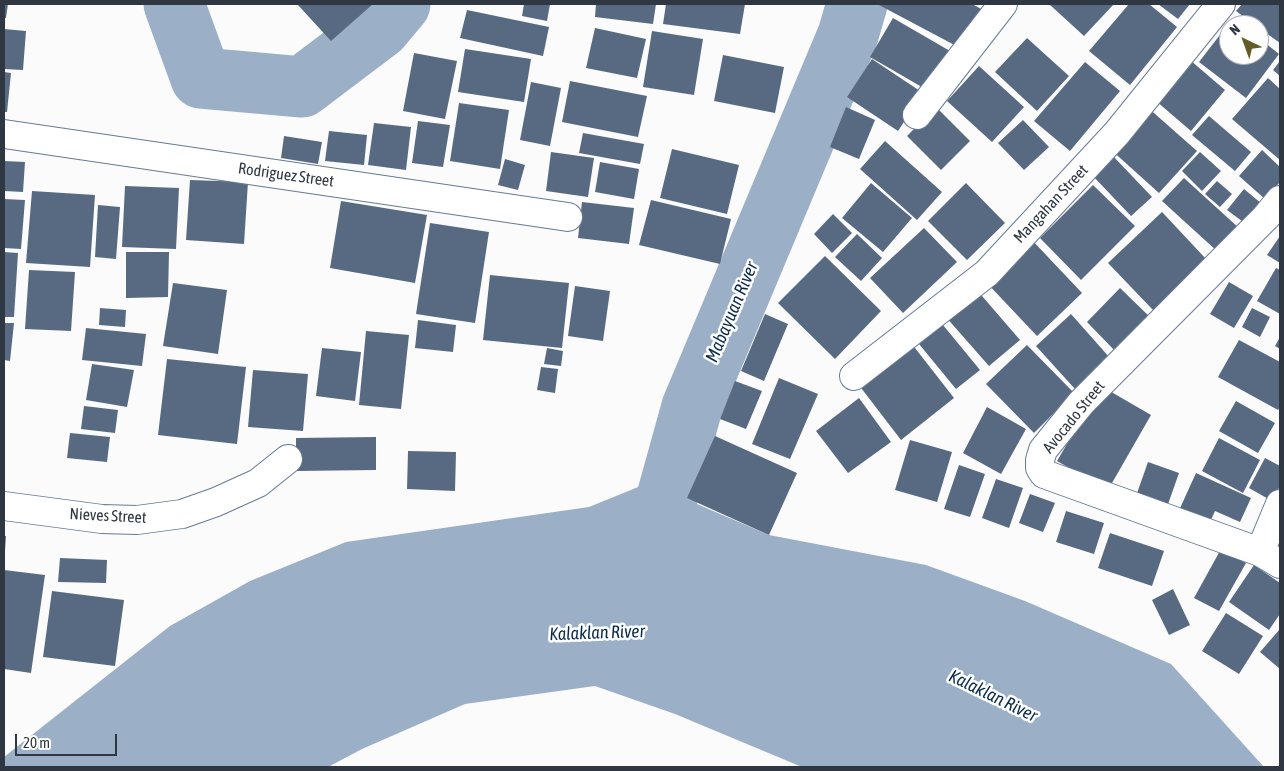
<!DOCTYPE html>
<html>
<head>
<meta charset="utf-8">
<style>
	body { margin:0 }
	#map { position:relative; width:1284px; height:771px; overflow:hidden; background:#fbfbfb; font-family:"Asap Condensed",sans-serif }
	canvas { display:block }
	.frame { position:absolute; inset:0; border:5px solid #2f3742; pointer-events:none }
	.north { position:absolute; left:1219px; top:15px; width:50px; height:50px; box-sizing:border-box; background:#fff; border:1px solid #acafb3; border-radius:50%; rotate:318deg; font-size:14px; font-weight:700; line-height:20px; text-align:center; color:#2f3742 }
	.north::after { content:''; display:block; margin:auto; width:18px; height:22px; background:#625c28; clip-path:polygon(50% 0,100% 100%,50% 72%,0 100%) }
	.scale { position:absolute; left:15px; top:734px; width:102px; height:22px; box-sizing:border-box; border:2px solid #2f3742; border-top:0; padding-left:6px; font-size:15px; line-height:18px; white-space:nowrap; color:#2f3742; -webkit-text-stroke:4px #fff; paint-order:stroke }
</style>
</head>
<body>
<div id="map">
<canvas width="1284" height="771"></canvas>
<div class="frame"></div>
<div class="north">N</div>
<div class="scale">20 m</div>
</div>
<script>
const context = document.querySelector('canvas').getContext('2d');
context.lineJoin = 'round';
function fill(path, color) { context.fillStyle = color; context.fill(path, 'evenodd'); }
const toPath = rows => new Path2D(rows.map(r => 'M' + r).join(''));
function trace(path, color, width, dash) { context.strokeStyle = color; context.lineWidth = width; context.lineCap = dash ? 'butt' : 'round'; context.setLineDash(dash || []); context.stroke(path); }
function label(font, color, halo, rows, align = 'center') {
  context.font = font + ' "Asap Condensed",sans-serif'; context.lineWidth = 5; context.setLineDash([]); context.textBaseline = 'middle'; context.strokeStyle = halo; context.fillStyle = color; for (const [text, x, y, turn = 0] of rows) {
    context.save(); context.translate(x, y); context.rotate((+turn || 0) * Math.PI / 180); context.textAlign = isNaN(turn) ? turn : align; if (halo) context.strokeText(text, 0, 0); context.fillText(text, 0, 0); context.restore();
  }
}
fill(toPath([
	[648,483,769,535,926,565,1025,601,1171,664,1264,767,802,767,675,714,595,686,465,704,362,749,328,767,4,767,4,757,170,626,250,581,346,542,589,507]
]), '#9bafc7');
trace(toPath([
	[174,4,201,78,302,87,380,28,400,4],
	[646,573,692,407,848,35,857,4]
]), '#9bafc7', 61);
fill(toPath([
	[4,4,8,4,6,18,4,18],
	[297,4,373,4,331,41],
	[524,4,550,4,547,21,522,16],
	[596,4,656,4,653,24,595,17],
	[666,4,745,4,740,34,663,24],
	[879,4,972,4,983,10,962,49,879,5],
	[1049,4,1114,4,1084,36],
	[1129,4,1149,4,1177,27,1130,85,1089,51],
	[1158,4,1190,4,1178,19],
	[1242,4,1278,4,1280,5,1280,43,1259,28,1259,25,1255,25,1236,11],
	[467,10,549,27,543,56,460,38],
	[893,18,950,51,927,90,870,57],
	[1233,18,1242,25,1229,25,1229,55,1259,55,1259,38,1279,54,1246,98,1199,62],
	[595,28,646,39,637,78,586,68],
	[4,29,26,31,23,70,4,69],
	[652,31,703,39,694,95,643,87],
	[1027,38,1069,76,1037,111,995,72],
	[465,49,531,59,524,102,458,92],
	[414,53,457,61,445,119,403,111],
	[723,55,784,67,775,113,714,101],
	[872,59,923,93,898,131,847,97],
	[1190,60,1225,90,1191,131,1156,101],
	[1280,61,1280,76,1273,70],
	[1085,62,1120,91,1070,151,1034,121],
	[979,66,1024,107,992,142,947,101],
	[4,72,11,73,7,112,4,112],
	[1268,78,1280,89,1280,160,1232,119],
	[570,81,647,96,638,137,562,122],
	[531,82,561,88,550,146,520,140],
	[459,103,509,110,500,169,450,161],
	[1146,106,1197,151,1159,193,1109,148],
	[846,107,875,120,859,159,830,147],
	[936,107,970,141,941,170,907,136],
	[1209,116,1251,152,1235,171,1192,135],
	[1023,120,1049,147,1024,170,998,143],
	[418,121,450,125,443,167,412,163],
	[374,123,411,127,406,170,368,165],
	[329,131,367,135,364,165,325,161],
	[583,133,644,144,640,164,579,153],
	[284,136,322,142,318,164,281,158],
	[885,141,942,192,917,220,860,169],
	[672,149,739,165,727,214,660,198],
	[1262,150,1280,167,1280,182,1265,199,1239,176],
	[551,152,594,158,588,197,546,191],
	[1200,152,1221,171,1202,191,1182,171],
	[1112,155,1152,197,1131,216,1091,174],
	[505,159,525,165,518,190,498,185],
	[4,161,25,162,23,192,4,191],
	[600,162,639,169,634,199,595,192],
	[1184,178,1240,229,1218,252,1162,201],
	[190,180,248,182,244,244,186,240],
	[1217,181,1232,194,1220,207,1205,194],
	[871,183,912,218,883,252,842,218],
	[966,183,1005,223,967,260,928,221],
	[1093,185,1135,226,1081,280,1040,238],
	[125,186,179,188,176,249,122,247],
	[1244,189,1262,204,1246,224,1227,210],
	[32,191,95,195,90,267,26,263],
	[4,199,25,200,21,249,4,248],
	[651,200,731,219,720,264,639,245],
	[341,201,427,215,415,283,330,268],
	[582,202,634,208,629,244,578,238],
	[98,205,120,207,116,259,95,257],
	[1162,212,1207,260,1154,311,1108,263],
	[833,214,852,233,832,253,814,234],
	[430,223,489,232,475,323,416,314],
	[924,228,957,262,903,313,870,278],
	[857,234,882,258,861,281,835,257],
	[1280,236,1280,263,1267,255],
	[1030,238,1082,293,1037,336,985,281],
	[4,252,18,253,14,317,4,317],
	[126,252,169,252,168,297,126,298],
	[825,256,881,311,835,359,778,303],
	[1276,268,1280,270,1280,314,1257,301],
	[29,270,75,272,71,331,25,329],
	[490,275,569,283,562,348,483,340],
	[1229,282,1253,296,1234,328,1210,314],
	[173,283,227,290,218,354,163,346],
	[575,286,610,291,603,341,568,336],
	[1120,288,1152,319,1117,353,1087,322],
	[976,289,1020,340,989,366,945,316],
	[100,308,126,310,125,327,99,325],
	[1252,308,1270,317,1260,337,1242,327],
	[765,314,788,324,764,381,741,371],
	[1071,314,1110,358,1075,389,1036,346],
	[418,320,456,325,453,352,415,348],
	[4,323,14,323,10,361,4,360],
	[943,325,980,370,956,389,919,344],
	[86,328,146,334,142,366,82,360],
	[366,331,409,335,401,409,359,405],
	[1280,337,1280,349,1275,346],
	[908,339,954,398,901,440,855,380],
	[1239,340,1280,362,1280,407,1278,410,1218,377],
	[1027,345,1074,393,1034,433,986,384],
	[322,348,361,352,355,401,316,396],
	[547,348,563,351,561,366,544,364],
	[167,359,246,367,237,444,158,435],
	[92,364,134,370,127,407,86,400],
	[541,367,558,369,555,393,537,390],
	[253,370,308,374,303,431,248,427],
	[779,378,818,394,790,459,752,444],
	[735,381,762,391,746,429,720,419],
	[1101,386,1151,415,1108,490,1057,461],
	[859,398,891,442,848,473,816,431],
	[1236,401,1275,423,1258,453,1219,431],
	[84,406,118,410,115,433,81,429],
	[987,407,1026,429,1001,474,963,453],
	[70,433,110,437,107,462,67,458],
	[715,436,797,473,769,535,687,498],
	[376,437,376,470,296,471,296,438],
	[1219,438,1260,460,1243,493,1202,471],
	[910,440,952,452,937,502,895,490],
	[408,451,456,452,455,491,407,489],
	[1265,458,1280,466,1280,486,1272,501,1249,488],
	[1148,462,1179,473,1167,507,1136,496],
	[959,465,985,474,970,517,944,509],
	[1196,473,1251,498,1240,522,1215,511,1206,531,1176,517],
	[996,479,1023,488,1009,528,982,518],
	[1030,494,1055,503,1043,532,1019,523],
	[1066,511,1104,523,1094,554,1056,542],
	[1110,533,1164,551,1152,586,1098,568],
	[4,536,6,536,5,551,4,551],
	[1221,549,1246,563,1219,611,1194,598],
	[60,558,107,560,106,583,58,582],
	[1254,565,1280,583,1280,614,1269,630,1229,602],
	[4,570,45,575,31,673,4,669],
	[1173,589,1190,625,1169,635,1152,600],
	[52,591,124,600,115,666,43,657],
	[1226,613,1263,636,1239,674,1202,651],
	[1280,629,1280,669,1260,652]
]), '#586a81');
const street = toPath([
	[917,115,1003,4],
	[4,134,568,217],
	[1280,200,1266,217,1081,403,1043,450,1040,460,1040,468,1044,474,1260,552,1280,564],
	[854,376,987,273,1117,133,1221,4],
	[4,506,102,519,137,520,182,514,216,502,258,483,288,459],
	[1260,552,1280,504]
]);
trace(street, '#677b94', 30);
trace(street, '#fff', 28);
label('16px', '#2f3742', '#fff', [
	["Rodriguez Street",286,175,8],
	["Mangahan Street",1051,204,-47],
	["Avocado Street",1074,417,-51],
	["Nieves Street",108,516,3]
]);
label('italic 18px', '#0a2a4b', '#fff', [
	["Mabayuan River",732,312,-67],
	["Kalaklan River",597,633,-2],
	["Kalaklan River",993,696,26]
]);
</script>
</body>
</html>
